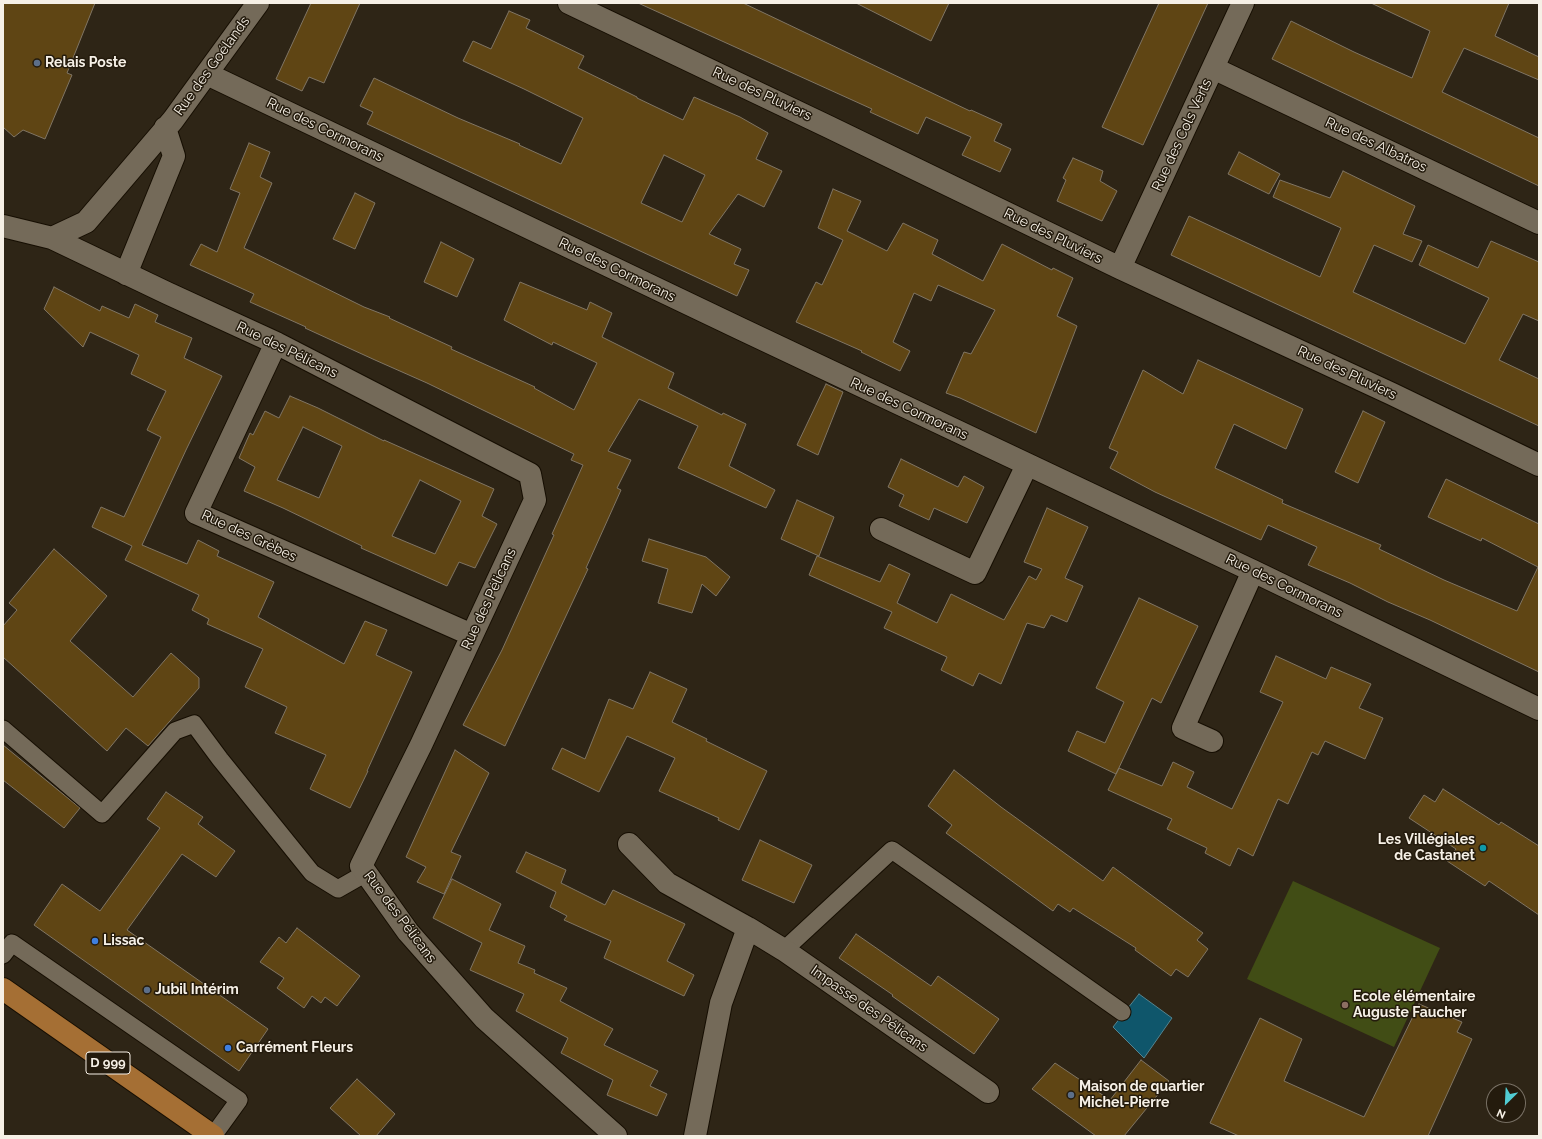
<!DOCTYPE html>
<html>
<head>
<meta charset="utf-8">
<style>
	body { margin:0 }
	#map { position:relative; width:1542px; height:1139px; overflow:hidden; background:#2e2516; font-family:Raleway,sans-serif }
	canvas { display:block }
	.frame { position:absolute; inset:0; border:4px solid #f6f0e6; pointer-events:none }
	.north { position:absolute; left:1486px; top:1083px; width:40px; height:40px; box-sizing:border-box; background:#241b0d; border:1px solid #787064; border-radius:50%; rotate:204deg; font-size:11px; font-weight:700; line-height:16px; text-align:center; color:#f6f0e6 }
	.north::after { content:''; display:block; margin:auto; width:14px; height:18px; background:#51ccd2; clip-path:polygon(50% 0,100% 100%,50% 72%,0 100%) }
</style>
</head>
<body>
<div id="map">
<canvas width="1542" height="1139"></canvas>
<div class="frame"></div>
<div class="north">N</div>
</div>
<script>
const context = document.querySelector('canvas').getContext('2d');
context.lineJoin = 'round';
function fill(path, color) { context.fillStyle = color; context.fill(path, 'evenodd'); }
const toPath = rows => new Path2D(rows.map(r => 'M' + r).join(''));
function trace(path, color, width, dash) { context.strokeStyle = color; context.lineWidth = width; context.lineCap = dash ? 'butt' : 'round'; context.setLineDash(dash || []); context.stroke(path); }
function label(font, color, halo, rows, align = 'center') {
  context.font = font + ' Raleway,sans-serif'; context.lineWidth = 3; context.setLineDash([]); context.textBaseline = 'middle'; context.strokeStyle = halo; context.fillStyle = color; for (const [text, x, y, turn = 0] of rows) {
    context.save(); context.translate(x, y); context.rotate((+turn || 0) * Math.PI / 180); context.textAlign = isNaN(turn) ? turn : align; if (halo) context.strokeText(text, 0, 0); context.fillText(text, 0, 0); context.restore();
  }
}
fill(toPath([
	[1293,881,1440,948,1394,1047,1247,979]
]), '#414d15');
const water = toPath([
	[1139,994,1172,1018,1144,1058,1113,1027,1139,994]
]);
fill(water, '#0f566b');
trace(water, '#548490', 1);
const building = toPath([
	[3,3,95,3,67,73,72,75,45,139,23,130,14,137,3,127,3,3],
	[311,3,360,3,324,83,309,77,302,91,276,79,311,3],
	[638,3,743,3,970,111,971,110,1002,124,994,141,1011,149,1000,172,962,155,971,137,926,117,918,134,870,112,872,109,638,3],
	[856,3,949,3,931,41,856,3],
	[1159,3,1208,3,1143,145,1102,127,1159,3],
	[1371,3,1509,3,1495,36,1539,57,1539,80,1464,48,1442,92,1539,138,1539,186,1272,59,1291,21,1354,52,1412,78,1430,31,1371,3],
	[509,11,530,20,526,28,584,56,578,68,637,97,637,98,683,120,694,97,740,117,768,133,756,159,782,171,764,207,738,194,709,234,741,249,734,264,749,270,737,296,367,124,373,112,360,106,374,78,458,118,520,144,519,145,561,164,583,118,524,89,463,61,473,41,491,49,509,11],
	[664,155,705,175,682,222,641,203,664,155],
	[249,143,270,152,260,177,272,183,244,248,364,307,390,317,389,318,452,347,451,349,535,387,534,388,574,410,597,363,553,342,552,345,504,320,520,282,587,310,590,302,612,313,602,337,674,373,668,388,722,415,723,413,746,424,729,466,775,490,766,508,678,468,698,426,639,399,608,451,631,460,617,488,621,490,586,568,588,569,505,746,463,725,502,650,554,535,552,534,583,465,571,460,574,454,427,383,375,360,305,328,306,327,250,302,254,294,190,265,201,244,217,252,240,193,230,189,249,143],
	[1239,152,1280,174,1269,194,1228,174,1239,152],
	[1073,158,1103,171,1100,181,1117,191,1102,221,1057,201,1066,180,1063,178,1073,158],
	[1343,171,1415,206,1403,234,1422,241,1412,262,1374,245,1353,292,1465,344,1489,298,1419,265,1428,245,1478,268,1491,241,1539,262,1539,321,1523,314,1499,360,1539,379,1539,426,1171,255,1189,216,1320,277,1341,228,1273,197,1280,180,1330,198,1343,171],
	[833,189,861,201,847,231,887,251,903,223,938,240,932,254,983,281,1002,244,1052,270,1053,268,1073,278,1057,316,1077,326,1036,433,960,398,946,393,964,352,971,354,995,310,938,285,931,301,914,293,893,342,910,351,900,371,861,352,862,351,796,322,816,282,822,285,843,240,818,228,833,189],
	[355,193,375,203,355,249,333,239,355,193],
	[441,242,474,259,457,297,424,282,441,242],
	[54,287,100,311,102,306,129,318,135,304,158,315,155,322,192,338,184,358,222,376,186,450,142,545,187,564,198,540,219,551,217,556,274,582,258,617,344,664,365,621,387,630,376,655,412,672,367,771,368,771,350,808,310,789,326,755,275,733,287,707,245,687,263,649,207,624,209,619,192,610,199,595,125,560,132,546,92,527,101,507,124,517,161,437,147,430,166,391,131,374,139,355,90,332,83,347,44,309,54,287],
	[1198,360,1303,409,1286,449,1234,424,1215,468,1283,500,1282,503,1381,545,1379,549,1444,580,1517,611,1538,567,1482,538,1481,541,1428,517,1446,479,1539,524,1539,672,1430,620,1388,602,1350,583,1308,565,1317,547,1268,525,1261,540,1155,492,1110,468,1118,452,1109,448,1143,370,1183,394,1198,360],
	[826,384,843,392,818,455,797,445,826,384],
	[290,396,318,408,384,441,384,440,494,489,482,516,497,524,475,568,459,562,447,586,361,548,362,546,283,508,244,491,255,467,239,458,250,433,253,435,265,411,279,418,290,396],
	[303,427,342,446,319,498,277,480,303,427],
	[420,480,461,501,435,554,392,536,420,480],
	[1363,411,1385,422,1358,483,1335,472,1363,411],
	[901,459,958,487,964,476,984,487,967,523,934,508,929,520,899,506,904,495,888,487,901,459],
	[797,500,834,517,819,556,781,539,797,500],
	[1047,508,1088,527,1065,578,1083,586,1067,622,1051,615,1044,628,1027,623,1001,684,979,673,973,686,941,670,947,657,884,628,892,612,809,575,817,556,880,582,889,564,910,574,897,603,937,623,951,594,1004,620,1029,576,1036,580,1042,569,1024,562,1047,508],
	[649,539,706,557,730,577,716,596,702,584,692,613,658,603,668,569,642,561,649,539],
	[54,549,107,596,70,641,133,697,171,653,199,678,199,688,148,746,126,728,107,751,3,657,3,626,17,610,9,603,54,549],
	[1139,598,1198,626,1161,703,1152,698,1116,774,1068,751,1077,731,1105,743,1124,702,1096,688,1139,598],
	[1276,656,1326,679,1331,667,1371,684,1359,708,1383,718,1365,759,1325,741,1318,755,1312,752,1288,804,1278,799,1253,856,1238,848,1230,866,1205,853,1207,848,1167,829,1172,819,1108,790,1119,768,1162,786,1173,762,1194,772,1187,787,1232,809,1283,702,1260,692,1276,656],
	[650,672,687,689,672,722,707,739,706,741,767,771,739,830,718,820,719,818,659,791,675,758,627,736,599,792,552,769,562,748,585,759,609,699,633,709,650,672],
	[3,745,80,808,64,828,3,780,3,745],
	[455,750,489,773,451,852,461,856,444,894,417,882,426,867,406,857,455,750],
	[954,770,1001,807,1103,881,1113,867,1203,933,1197,940,1208,949,1188,977,1176,969,1171,976,1135,950,1136,948,1073,908,1070,912,1058,904,1053,911,946,833,952,825,928,806,954,770],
	[1443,789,1499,825,1501,822,1539,846,1539,915,1489,881,1485,886,1447,861,1456,849,1409,818,1424,795,1435,802,1443,789],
	[166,792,203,817,198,824,235,851,216,877,182,854,127,930,268,1029,239,1071,34,925,62,884,100,911,160,828,147,819,166,792],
	[760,840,812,865,794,903,742,880,760,840],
	[526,852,566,870,561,883,605,905,613,890,685,924,667,961,694,975,684,996,604,958,611,941,564,920,567,916,550,907,556,892,516,872,526,852],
	[452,879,501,904,489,930,525,946,518,963,535,970,534,973,567,988,560,1001,613,1029,604,1045,658,1071,650,1086,667,1094,657,1116,607,1095,613,1080,561,1053,568,1038,516,1011,524,994,470,970,482,943,433,918,452,879],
	[297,928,360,976,337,1006,325,997,321,1003,312,996,304,1008,277,988,284,978,260,962,279,937,286,943,297,928],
	[856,934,931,986,938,976,999,1019,974,1054,892,996,893,995,839,958,856,934],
	[1419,1004,1462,1022,1457,1032,1472,1039,1428,1136,1239,1136,1210,1123,1260,1018,1302,1039,1284,1081,1364,1117,1419,1004],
	[1141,1060,1169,1081,1124,1136,1096,1136,1032,1089,1055,1063,1110,1100,1141,1060],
	[357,1079,395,1114,376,1136,361,1136,330,1108,357,1079]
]);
fill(building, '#5f4514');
trace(building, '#807564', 1);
const lane = toPath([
	[3,729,102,814,175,731,194,724,220,759,312,873,338,889,366,873],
	[784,950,892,850,1122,1012],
	[3,955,12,943,239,1100,213,1136]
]);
const street = toPath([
	[569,3,829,127,1120,268,1392,394,1539,465],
	[1213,68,1539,223],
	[207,74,739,328,1253,571,1539,709],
	[3,226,52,238,86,222,173,120,258,3],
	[52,238,167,293,276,343,530,474,535,500,421,745,361,866,408,932,484,1018,616,1136],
	[1120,268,1243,3],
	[126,274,174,156,165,128],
	[276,343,196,513,472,635],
	[881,529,975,573,1027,465],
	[1212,741,1183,728,1253,571],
	[629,844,667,883,748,928,721,1003,695,1136],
	[748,928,784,950,988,1092]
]);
const primary = toPath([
	[3,989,213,1136]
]);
trace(lane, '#160e02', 19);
trace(street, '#160e02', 24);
trace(primary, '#160e02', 24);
trace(lane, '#746a59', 17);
trace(street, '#746a59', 22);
trace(primary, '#a56f34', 22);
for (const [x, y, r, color] of [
	[37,63,4,"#5c6f8a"],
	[1483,848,4,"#0f9aa8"],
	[95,941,4,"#3f7fe0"],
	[147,990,4,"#5c6f8a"],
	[1345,1005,4,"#8d6e63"],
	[228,1048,4,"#3f7fe0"],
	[1071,1095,4,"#5c6f8a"]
]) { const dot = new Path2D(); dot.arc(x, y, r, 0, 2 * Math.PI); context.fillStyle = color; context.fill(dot); trace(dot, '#241b0d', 1.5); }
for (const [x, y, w] of [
	[108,1063,44]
]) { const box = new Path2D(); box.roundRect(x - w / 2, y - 11, w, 22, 3); context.fillStyle = '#241b0d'; context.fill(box); trace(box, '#f6f0e6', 1); }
label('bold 13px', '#f6f0e6', null, [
	["D 999",108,1063]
]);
label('bold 14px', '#f6f0e6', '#241b0d', [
	["Relais Poste",45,63],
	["Les Villégiales",1475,840,"right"],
	["de Castanet",1475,856,"right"],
	["Lissac",103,941],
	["Jubil Intérim",155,990],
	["Ecole élémentaire",1353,997],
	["Auguste Faucher",1353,1013],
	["Carrément Fleurs",236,1048],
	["Maison de quartier",1079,1087],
	["Michel-Pierre",1079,1103]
], 'left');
label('14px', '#f6f0e6', '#241b0d', [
	["Rue des Goélands",212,66,-54],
	["Rue des Pluviers",762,94,25],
	["Rue des Cormorans",325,130,26],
	["Rue des Cols Verts",1182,135,-65],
	["Rue des Albatros",1376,145,25],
	["Rue des Pluviers",1053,236,26],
	["Rue des Cormorans",617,270,26],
	["Rue des Pélicans",287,350,26],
	["Rue des Pluviers",1347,373,25],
	["Rue des Cormorans",909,409,25],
	["Rue des Grèbes",249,536,25],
	["Rue des Cormorans",1284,586,26],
	["Rue des Pélicans",489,599,-65],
	["Rue des Pélicans",400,917,53],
	["Impasse des Pélicans",869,1009,35]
]);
</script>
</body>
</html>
